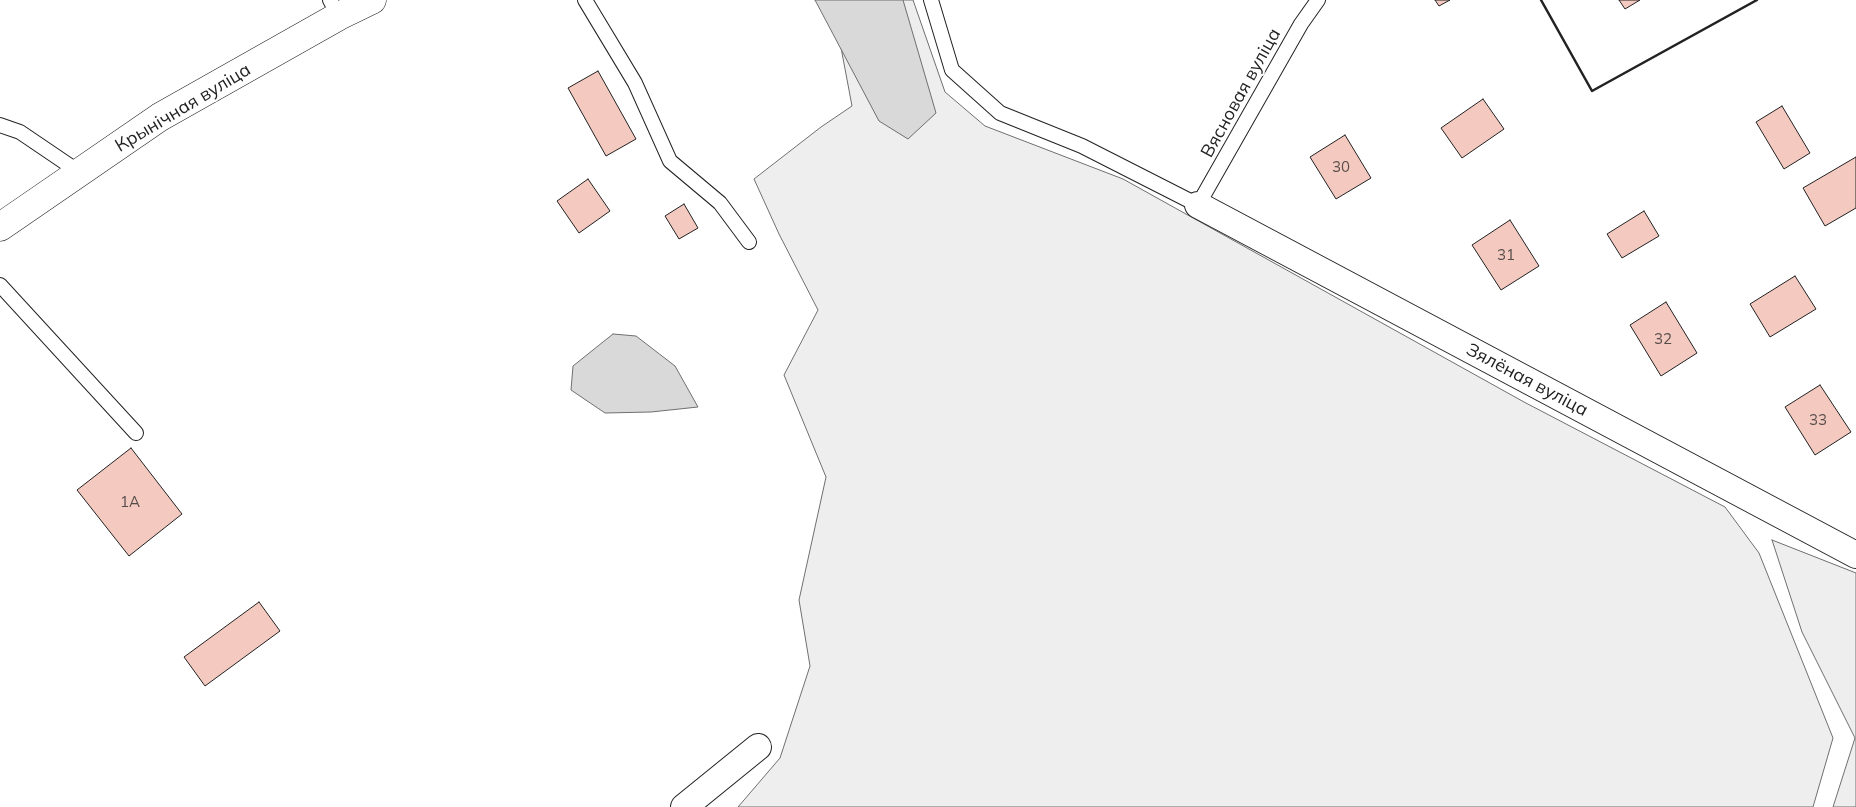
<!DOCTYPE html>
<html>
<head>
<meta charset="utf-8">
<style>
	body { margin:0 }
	canvas { display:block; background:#fff }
</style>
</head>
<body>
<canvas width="1856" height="807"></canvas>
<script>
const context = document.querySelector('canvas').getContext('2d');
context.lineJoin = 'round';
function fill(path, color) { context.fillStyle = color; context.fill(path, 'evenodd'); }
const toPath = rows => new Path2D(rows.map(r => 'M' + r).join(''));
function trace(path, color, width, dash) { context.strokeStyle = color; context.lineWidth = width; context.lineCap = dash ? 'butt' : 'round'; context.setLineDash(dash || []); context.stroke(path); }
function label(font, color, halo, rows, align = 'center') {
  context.font = font + ' Mulish,sans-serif'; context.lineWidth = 4; context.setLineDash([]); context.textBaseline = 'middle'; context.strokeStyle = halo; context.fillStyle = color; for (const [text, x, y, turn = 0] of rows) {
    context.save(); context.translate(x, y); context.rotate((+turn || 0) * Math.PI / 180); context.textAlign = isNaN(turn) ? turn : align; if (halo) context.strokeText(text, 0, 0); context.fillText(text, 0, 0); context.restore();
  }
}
const green = toPath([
	[888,0,913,0,945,92,985,126,1123,179,1524,402,1725,507,1759,553,1833,738,1813,807,738,807,780,758,810,666,799,600,826,477,784,375,818,310,779,234,754,179,821,127,852,106,835,16,888,0],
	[1772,540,1856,573,1856,807,1833,807,1855,738,1802,632,1772,540]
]);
fill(green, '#eee');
trace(green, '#6f6f6f', 1);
const water = toPath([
	[815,0,903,0,936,113,908,139,879,121,815,0],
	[613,334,636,336,675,366,698,407,651,412,605,413,571,390,573,366,613,334]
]);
fill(water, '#d9d9d9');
trace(water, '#6f6f6f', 1);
const building = toPath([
	[1435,0,1450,0,1439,6,1435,0],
	[1619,0,1640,0,1625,9,1619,0],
	[598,71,636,139,606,156,568,88,598,71],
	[1483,99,1504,129,1462,158,1441,128,1483,99],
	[1782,106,1810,153,1784,169,1756,122,1782,106],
	[1345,135,1371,178,1336,199,1310,157,1345,135],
	[1856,157,1856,208,1825,226,1803,188,1856,157],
	[588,179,610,211,579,233,557,201,588,179],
	[684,204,698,228,679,239,665,216,684,204],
	[1644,211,1659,236,1622,258,1607,234,1644,211],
	[1510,220,1539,266,1501,290,1472,245,1510,220],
	[1795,276,1816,309,1770,337,1750,304,1795,276],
	[1666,302,1697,353,1661,376,1630,325,1666,302],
	[1820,385,1851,432,1815,455,1785,407,1820,385],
	[131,448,182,514,129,556,77,490,131,448],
	[259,602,280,631,205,686,184,657,259,602]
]);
fill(building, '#f3c9c0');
trace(building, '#222', 1);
const service = toPath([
	[330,0,339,16],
	[585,0,635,83,670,161,720,203,749,242],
	[931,0,952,70,1000,113,1082,146,1198,205,1301,24,1318,0],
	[0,125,20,132,79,172],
	[0,285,136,433]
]);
const minor = toPath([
	[1198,205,1856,555],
	[684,807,758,747]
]);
const tertiary = toPath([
	[0,227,160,117,339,16,372,0]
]);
trace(service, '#222', 16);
trace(minor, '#222', 28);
trace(tertiary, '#222', 29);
trace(service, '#fff', 14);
trace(minor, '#fff', 26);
trace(tertiary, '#fff', 28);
trace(toPath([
	[1541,0,1592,91,1757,0]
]), '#222', 2.5);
label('15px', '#564c4a', null, [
	["30",1341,167],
	["31",1506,255],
	["32",1663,339],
	["33",1818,420],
	["1А",130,502]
]);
label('18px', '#222', '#fff', [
	["Вясновая вуліца",1241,93,-61],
	["Крынічная вуліца",183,108,-31],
	["Зялёная вуліца",1527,380,28]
]);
</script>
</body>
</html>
